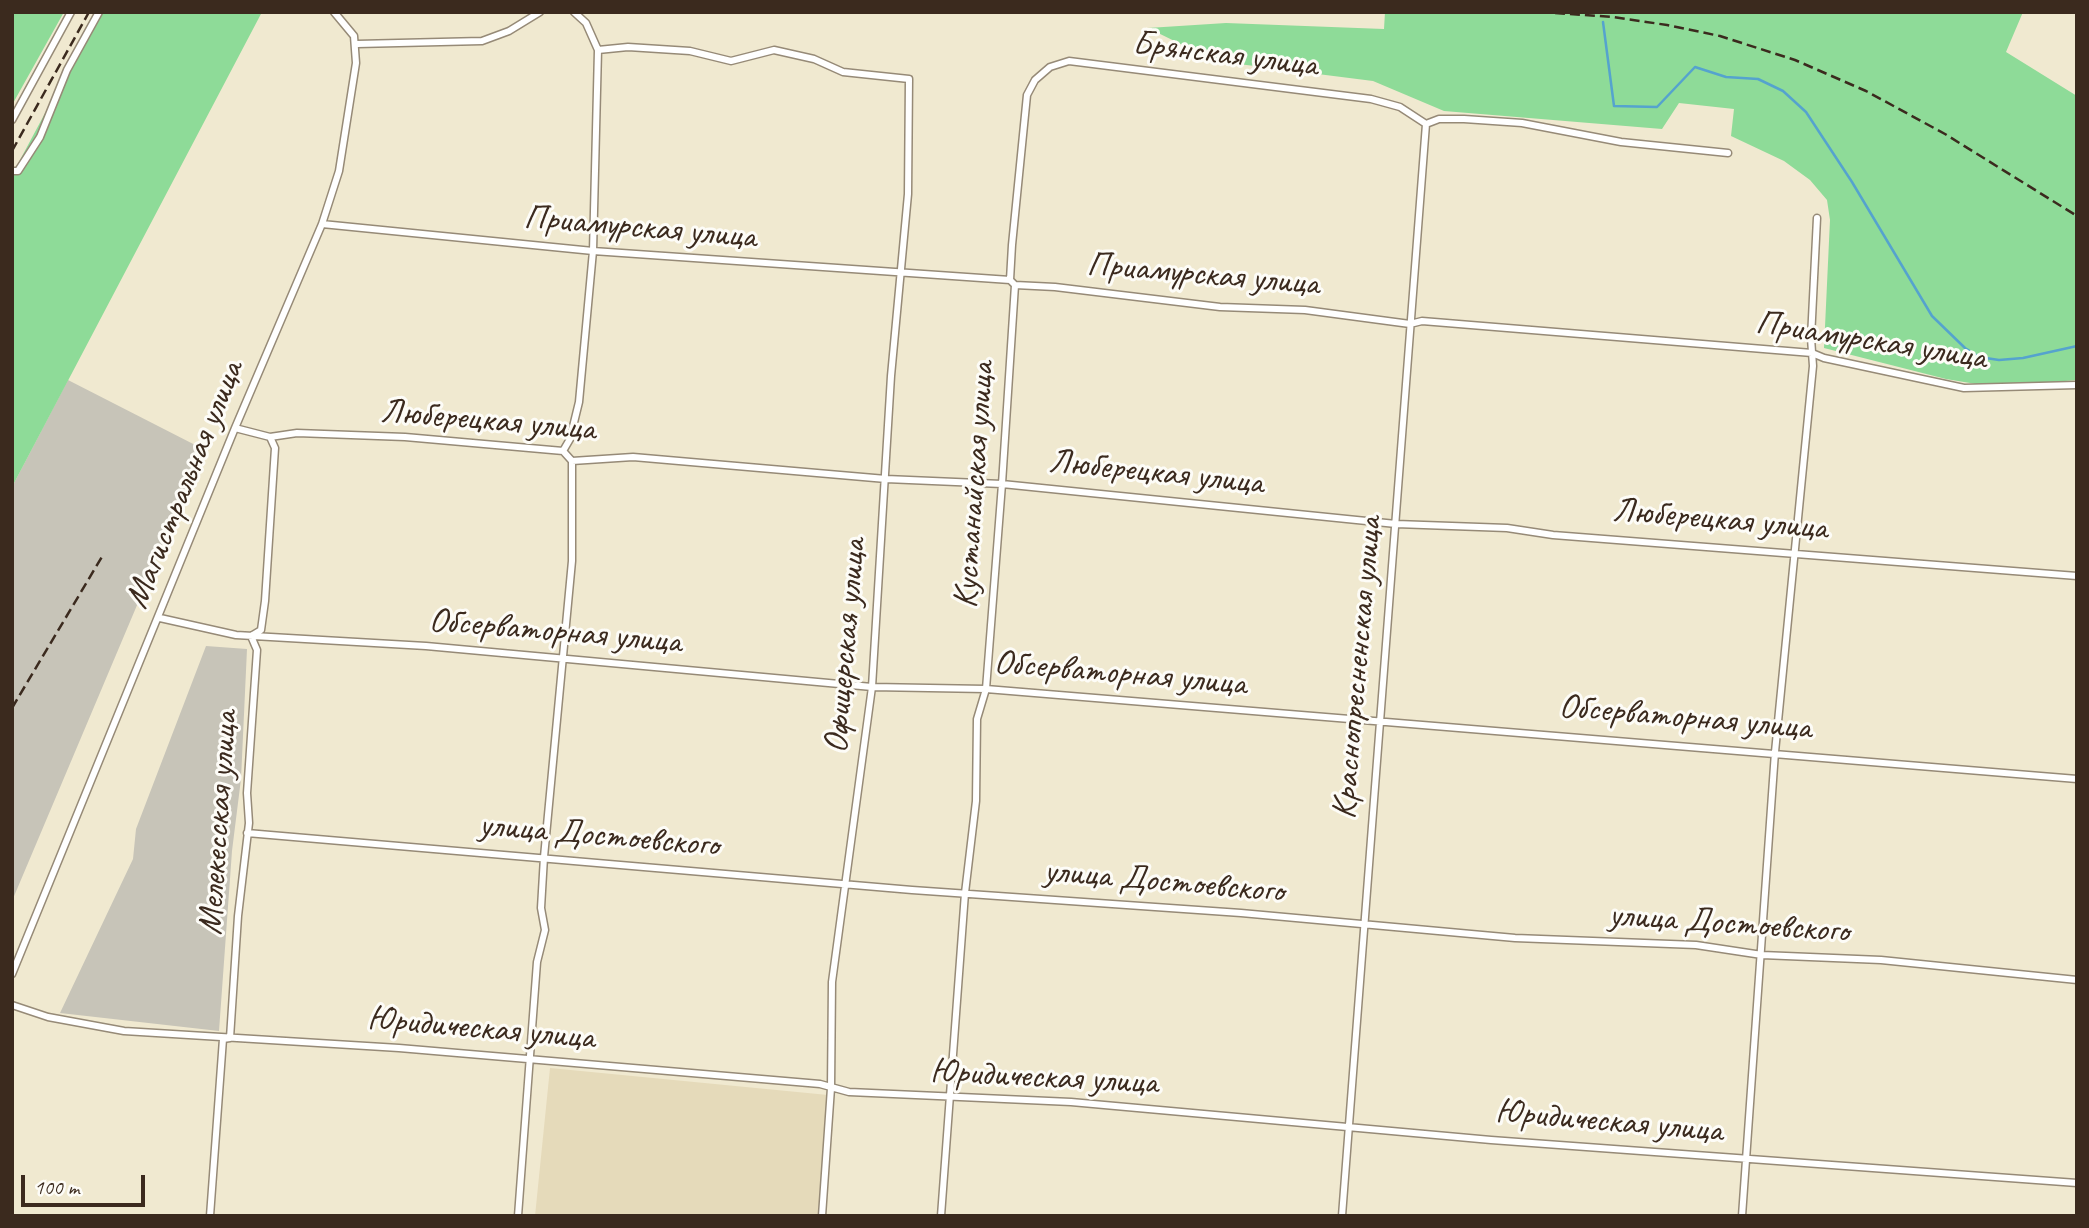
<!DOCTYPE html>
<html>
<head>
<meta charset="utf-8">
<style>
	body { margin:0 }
	#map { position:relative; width:2089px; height:1228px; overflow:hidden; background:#f0e9d0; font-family:Caveat,sans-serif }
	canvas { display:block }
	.frame { position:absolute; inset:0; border:14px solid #3b2a1e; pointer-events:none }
	.scale { position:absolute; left:21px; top:1175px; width:124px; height:32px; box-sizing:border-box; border:4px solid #3b2a1e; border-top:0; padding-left:9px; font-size:21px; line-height:24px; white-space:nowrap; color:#3b2a1e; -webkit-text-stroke:5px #fdfcf7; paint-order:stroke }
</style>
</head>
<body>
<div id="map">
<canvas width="2089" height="1228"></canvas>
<div class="frame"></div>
<div class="scale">100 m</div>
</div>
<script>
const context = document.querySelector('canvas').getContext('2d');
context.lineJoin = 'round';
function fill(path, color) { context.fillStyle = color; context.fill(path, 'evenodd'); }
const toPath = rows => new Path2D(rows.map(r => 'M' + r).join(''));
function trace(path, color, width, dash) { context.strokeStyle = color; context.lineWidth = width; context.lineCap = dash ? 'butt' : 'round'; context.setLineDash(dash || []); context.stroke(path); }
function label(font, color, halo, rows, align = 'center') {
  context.font = font + ' Caveat,sans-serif'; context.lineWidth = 6; context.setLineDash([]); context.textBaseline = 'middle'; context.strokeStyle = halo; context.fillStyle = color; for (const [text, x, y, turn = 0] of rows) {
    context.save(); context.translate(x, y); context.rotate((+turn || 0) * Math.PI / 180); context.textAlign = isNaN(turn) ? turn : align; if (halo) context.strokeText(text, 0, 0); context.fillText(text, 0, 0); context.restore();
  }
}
fill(toPath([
	[550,1068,828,1095,820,1216,535,1216]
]), '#e5daba');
fill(toPath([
	[68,380,203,449,12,901,12,487],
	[206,646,247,649,241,779,232,851,219,1031,60,1013,133,859,136,829]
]), '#c7c4b8');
fill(toPath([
	[12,12,64,12,12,105],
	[99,12,262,12,12,487,12,175],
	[1385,12,2023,12,2006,52,2077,96,2077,380,1994,387,1946,379,1824,348,1830,220,1827,200,1810,180,1784,161,1731,136,1734,109,1679,103,1662,129,1444,111,1373,81,1215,61,1148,28,1226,23,1384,29]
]), '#8edb98');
trace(toPath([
	[1603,22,1614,106,1657,107,1695,67,1726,77,1758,79,1783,91,1806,112,1852,182,1932,316,1965,348,1979,357,1999,360,2023,358,2077,346]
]), '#55a3ce', 2.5);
const minor = toPath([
	[357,44,482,41,509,31,540,12],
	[598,50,628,47,690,51,731,61,774,50,814,59,843,72,909,79,908,194,891,376,872,687,832,982,831,1088,822,1216],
	[12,120,71,12],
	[1426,124,1439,119,1464,119,1522,123,1621,142,1728,153],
	[12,171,18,171,40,137,67,70,99,12],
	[322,224,593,251,1010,280,1015,285,1055,287,1220,307,1305,310,1410,324,1422,321,1812,353,1824,358,1964,388,2077,385],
	[235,428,270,437,297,433,405,437,563,451,572,461,633,457,886,479,1002,484,1396,524,1507,528,1553,535,2077,576],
	[160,618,236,635,426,646,872,687,986,689,2077,779],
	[247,833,912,890,1241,913,1515,938,1696,945,1762,955,1881,960,2077,980],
	[12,974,235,428,322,224,339,171,356,63,354,36,334,12],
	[12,1005,48,1017,124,1031,399,1048,820,1084,849,1092,1071,1102,1491,1140,2077,1183],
	[210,1216,223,1039,230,1038,238,916,249,823,247,793,257,650,251,636,261,630,265,601,275,448,270,437],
	[518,1216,537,962,545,930,541,908,544,857,572,561,572,461,563,451,570,439,579,402,593,251,598,50,586,23,574,12],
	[941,1216,965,893,976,801,977,719,986,689,1002,484,1015,285,1010,280,1012,245,1027,95,1035,80,1050,67,1069,61,1371,99,1400,107,1426,124],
	[1342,1216,1426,124],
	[1742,1216,1775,752,1813,366,1811,338,1817,218]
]);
trace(minor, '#968a77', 9);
trace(minor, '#fff', 6);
trace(toPath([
	[1540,12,1613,17,1667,25,1720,36,1795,60,1866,91,1945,134,2077,216],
	[12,151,89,12],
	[12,708,103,555]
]), '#3b2a1e', 2.5, [10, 5]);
label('35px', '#3b2a1e', '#fdfcf7', [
	["Брянская улица",1225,55,7],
	["Приамурская улица",640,228,5],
	["Приамурская улица",1203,275,5],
	["Приамурская улица",1871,341,9],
	["Люберецкая улица",488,421,5],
	["Люберецкая улица",1156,473,6],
	["Магистральная улица",185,485,-68],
	["Кустанайская улица",975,485,-86],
	["Люберецкая улица",1720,520,5],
	["Обсерваторная улица",555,632,5],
	["Офицерская улица",846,646,-85],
	["Краснопресненская улица",1358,668,-85],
	["Обсерваторная улица",1120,674,5],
	["Обсерваторная улица",1685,718,5],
	["Мелекесская улица",219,823,-86],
	["улица Достоевского",599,836,5],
	["улица Достоевского",1164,882,5],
	["улица Достоевского",1729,924,4],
	["Юридическая улица",481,1029,5],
	["Юридическая улица",1044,1078,3],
	["Юридическая улица",1609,1122,5]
]);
</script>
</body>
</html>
